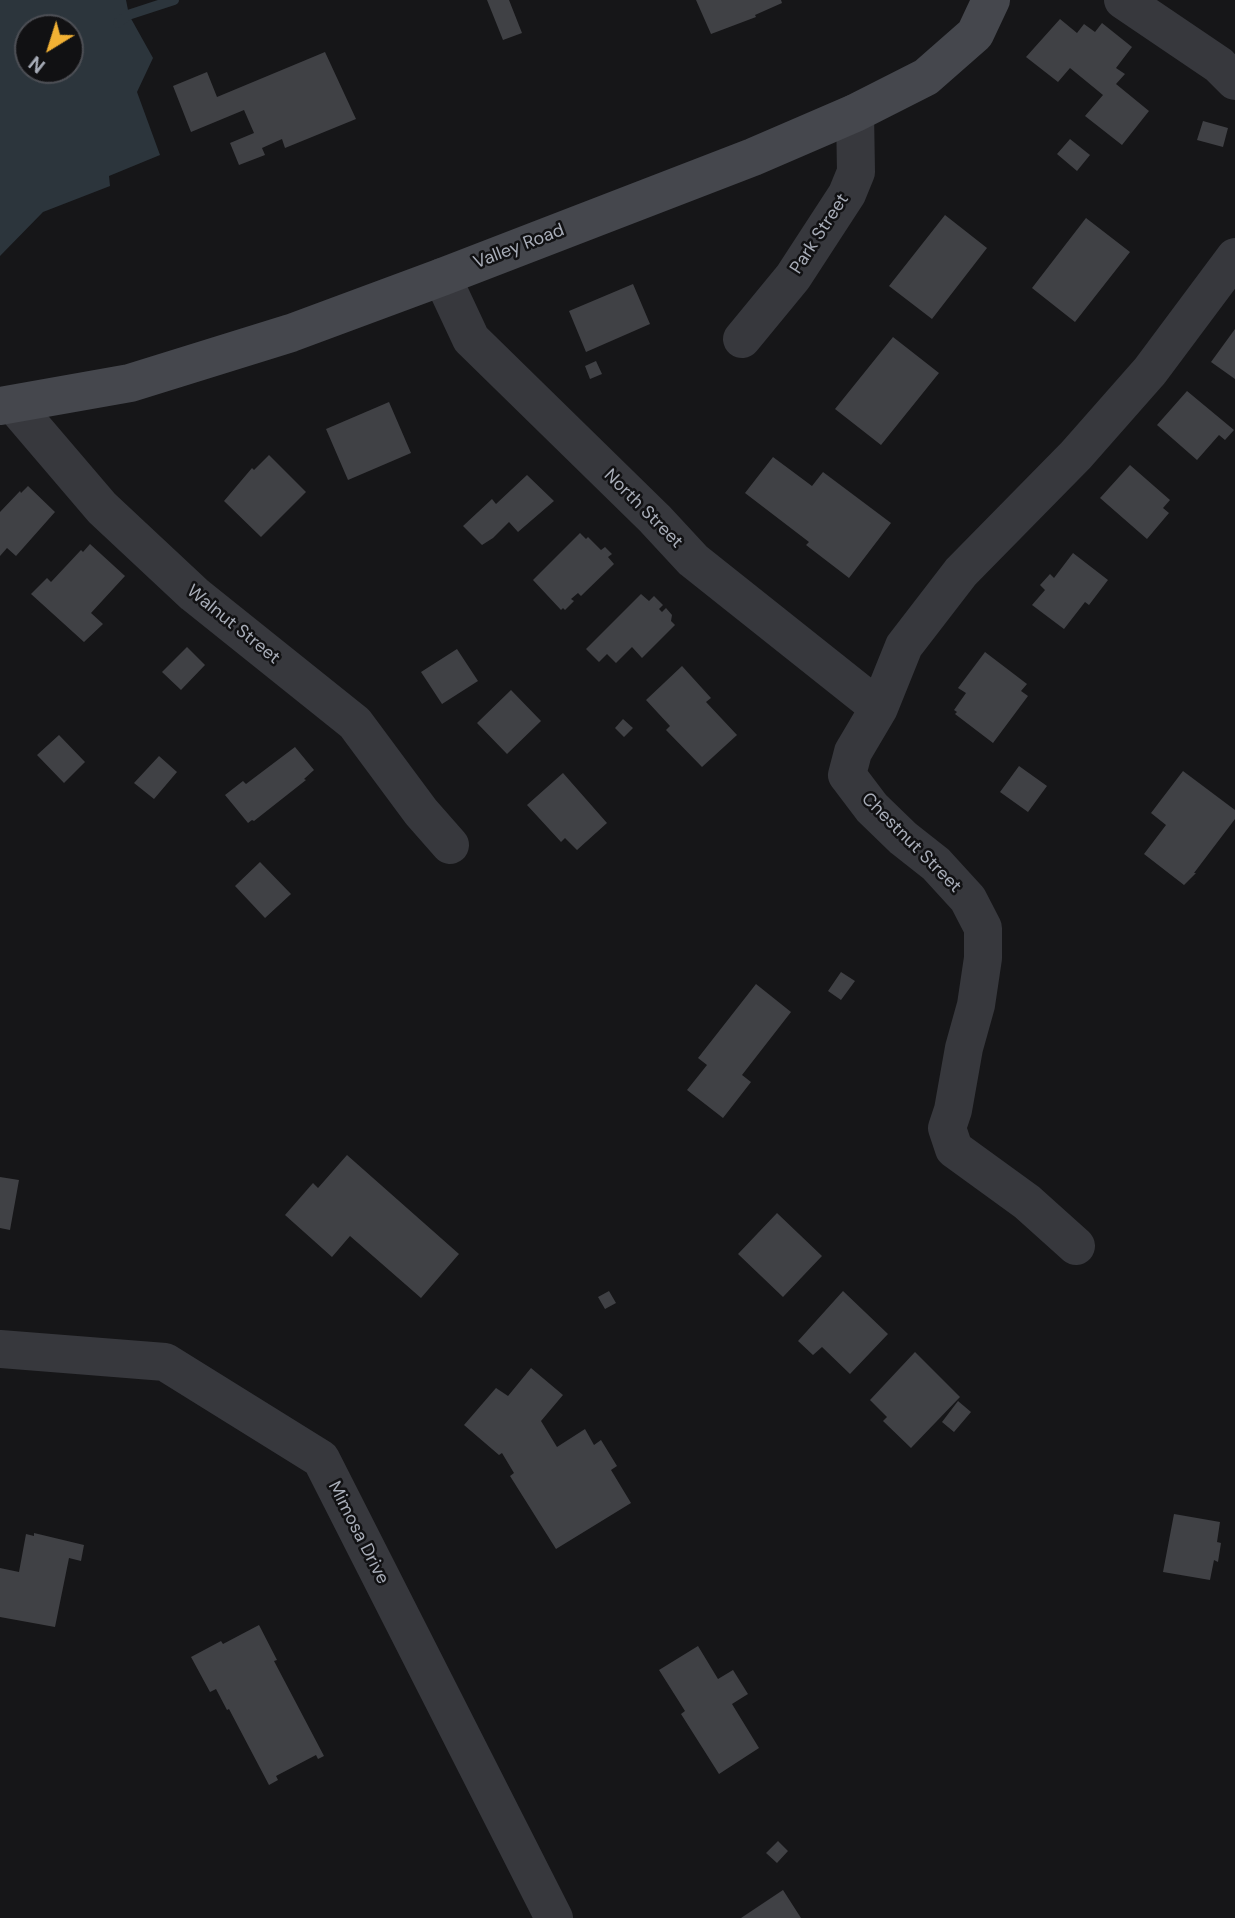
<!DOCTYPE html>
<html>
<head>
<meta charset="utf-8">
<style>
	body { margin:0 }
	#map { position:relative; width:1235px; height:1918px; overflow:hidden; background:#161618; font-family:"DM Sans",sans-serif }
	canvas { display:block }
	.north { position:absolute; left:14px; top:14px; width:70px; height:70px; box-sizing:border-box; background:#111113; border:2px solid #4d4f55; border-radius:50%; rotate:218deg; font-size:19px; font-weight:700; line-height:28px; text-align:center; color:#a8adb8 }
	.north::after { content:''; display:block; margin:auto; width:24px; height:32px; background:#f2b134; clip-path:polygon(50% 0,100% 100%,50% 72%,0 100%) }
</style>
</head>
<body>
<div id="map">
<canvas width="1235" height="1918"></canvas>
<div class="north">N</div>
</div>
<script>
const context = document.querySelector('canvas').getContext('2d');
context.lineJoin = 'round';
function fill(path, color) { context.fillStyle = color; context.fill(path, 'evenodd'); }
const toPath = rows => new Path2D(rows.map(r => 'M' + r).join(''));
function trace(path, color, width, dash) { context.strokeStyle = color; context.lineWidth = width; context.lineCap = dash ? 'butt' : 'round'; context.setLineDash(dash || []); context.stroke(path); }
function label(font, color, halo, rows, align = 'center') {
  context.font = font + ' "DM Sans",sans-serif'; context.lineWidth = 5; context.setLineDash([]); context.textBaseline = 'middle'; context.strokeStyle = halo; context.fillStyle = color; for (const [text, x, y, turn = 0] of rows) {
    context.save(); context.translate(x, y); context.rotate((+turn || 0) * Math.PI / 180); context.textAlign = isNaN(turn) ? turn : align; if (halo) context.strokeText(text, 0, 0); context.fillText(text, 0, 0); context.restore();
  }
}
fill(toPath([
	[0,0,126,0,129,15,153,58,137,92,160,155,109,176,110,186,43,212,0,256],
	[28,28,70,28,70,70,28,70]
]), '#2c353c');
trace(toPath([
	[118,23,128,15,174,0]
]), '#2c353c', 10);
fill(toPath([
	[487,0,509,0,522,33,503,40],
	[696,0,781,0,782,3,755,15,756,17,711,34],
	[1060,19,1077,33,1084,24,1095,32,1102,23,1132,47,1116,68,1125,74,1116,84,1149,111,1122,145,1085,116,1103,95,1070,68,1058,82,1026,57],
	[325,52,356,119,285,148,282,139,262,148,265,155,239,165,230,143,254,133,244,110,191,132,173,86,207,72,217,97],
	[1203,121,1228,128,1223,147,1197,140],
	[1070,139,1090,155,1077,171,1057,154],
	[945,215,987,248,932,319,889,286],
	[1086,218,1130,252,1075,322,1032,288],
	[633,284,650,324,586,352,569,311],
	[1235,329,1235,379,1211,362],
	[893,337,939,373,881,445,835,409],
	[596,361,602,374,590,379,585,366],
	[1187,391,1234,430,1225,440,1219,435,1197,460,1157,425],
	[389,402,411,453,348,480,326,429],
	[269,455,306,492,261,537,224,501,252,468,254,470],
	[773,457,812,486,823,472,891,523,849,578,806,545,809,542,745,493],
	[1130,465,1170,500,1163,508,1169,513,1147,539,1100,498],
	[527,475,554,501,518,532,509,522,493,538,482,545,463,526,492,499,496,504],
	[28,486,55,512,16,556,7,548,0,556,0,512,20,491,21,493],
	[580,533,586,539,588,537,601,550,605,547,612,554,608,557,614,564,581,596,578,593,571,599,574,601,565,610,563,608,561,610,533,580],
	[90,544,125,576,91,613,103,624,84,642,31,594,47,578,51,582,81,550,83,552],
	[1073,553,1108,580,1089,605,1085,602,1064,629,1032,605,1045,590,1040,585,1050,574,1054,578],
	[641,594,649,601,654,596,663,605,659,609,662,612,666,608,672,615,671,621,675,625,642,658,632,647,616,663,607,654,599,662,586,649],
	[187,647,205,665,181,690,162,672],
	[457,649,478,681,442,704,421,672],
	[985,652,1027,684,1021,691,1028,696,993,743,955,714,957,712,954,710,966,693,958,688],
	[682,666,711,698,706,702,737,735,702,767,666,730,670,726,646,700],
	[511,690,541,721,507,754,477,723],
	[623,719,633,728,624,737,615,728],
	[59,735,85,762,64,783,37,755],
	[295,747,314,770,304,779,306,780,254,821,252,820,248,823,225,795,243,781,246,784],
	[159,756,177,772,154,799,134,783],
	[1019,766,1047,786,1028,812,1000,792],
	[1183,771,1235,810,1235,819,1194,873,1196,873,1184,885,1144,854,1166,825,1151,813],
	[563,773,607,823,577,850,565,838,561,842,527,805],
	[260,862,291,894,265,918,235,886],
	[841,972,855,981,841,1000,828,991],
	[756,984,791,1012,742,1075,751,1082,723,1118,687,1090,707,1065,698,1058],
	[347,1155,459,1254,421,1298,350,1236,332,1257,285,1215,313,1183,318,1188],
	[0,1177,19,1180,10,1230,0,1228],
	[777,1213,822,1256,783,1297,738,1254],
	[609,1291,616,1303,605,1309,598,1297],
	[843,1291,888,1334,850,1374,822,1347,813,1355,798,1341],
	[915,1352,960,1397,911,1448,883,1421,887,1417,870,1400],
	[531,1368,563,1395,541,1421,557,1447,585,1429,594,1445,601,1440,617,1466,611,1470,631,1503,556,1549,510,1476,514,1473,502,1453,499,1455,464,1425,496,1388,508,1396],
	[958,1401,971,1412,954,1432,942,1422],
	[1174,1514,1220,1522,1217,1542,1221,1543,1218,1562,1214,1560,1210,1580,1163,1572],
	[34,1533,84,1545,81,1561,69,1558,55,1627,0,1617,0,1568,19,1572,26,1534,34,1536],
	[259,1625,277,1660,274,1661,324,1756,318,1759,316,1755,276,1776,278,1780,269,1785,229,1709,227,1710,216,1689,210,1692,191,1657,221,1641,223,1644],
	[698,1646,718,1679,733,1670,748,1694,732,1704,759,1748,719,1774,681,1714,685,1711,659,1670],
	[778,1841,788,1851,777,1863,766,1853],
	[783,1890,801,1918,741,1918]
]), '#404145');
trace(toPath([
	[1123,0,1219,65,1235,81],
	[442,277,471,339,655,519,693,560,879,708],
	[742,339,793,277,847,194,856,172,855,113],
	[14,405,102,508,194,594,355,723,421,812,450,845],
	[1076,1246,1027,1202,954,1149,947,1128,953,1110,964,1048,976,1005,983,958,983,928,968,899,936,864,903,838,872,808,847,775,853,752,879,708,904,646,961,572,1076,455,1150,371,1235,257],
	[0,1349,165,1362,321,1459,554,1918]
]), '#37383d', 38);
trace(toPath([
	[0,406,130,383,291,333,442,277,753,157,855,113,926,77,975,34,991,0]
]), '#45474d', 38);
label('18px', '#a8adb8', '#111113', [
	["Park Street",820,234,-57],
	["Valley Road",519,247,-21],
	["North Street",643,509,45],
	["Walnut Street",233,625,39],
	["Chestnut Street",911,843,45],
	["Mimosa Drive",358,1533,63]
]);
</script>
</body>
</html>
